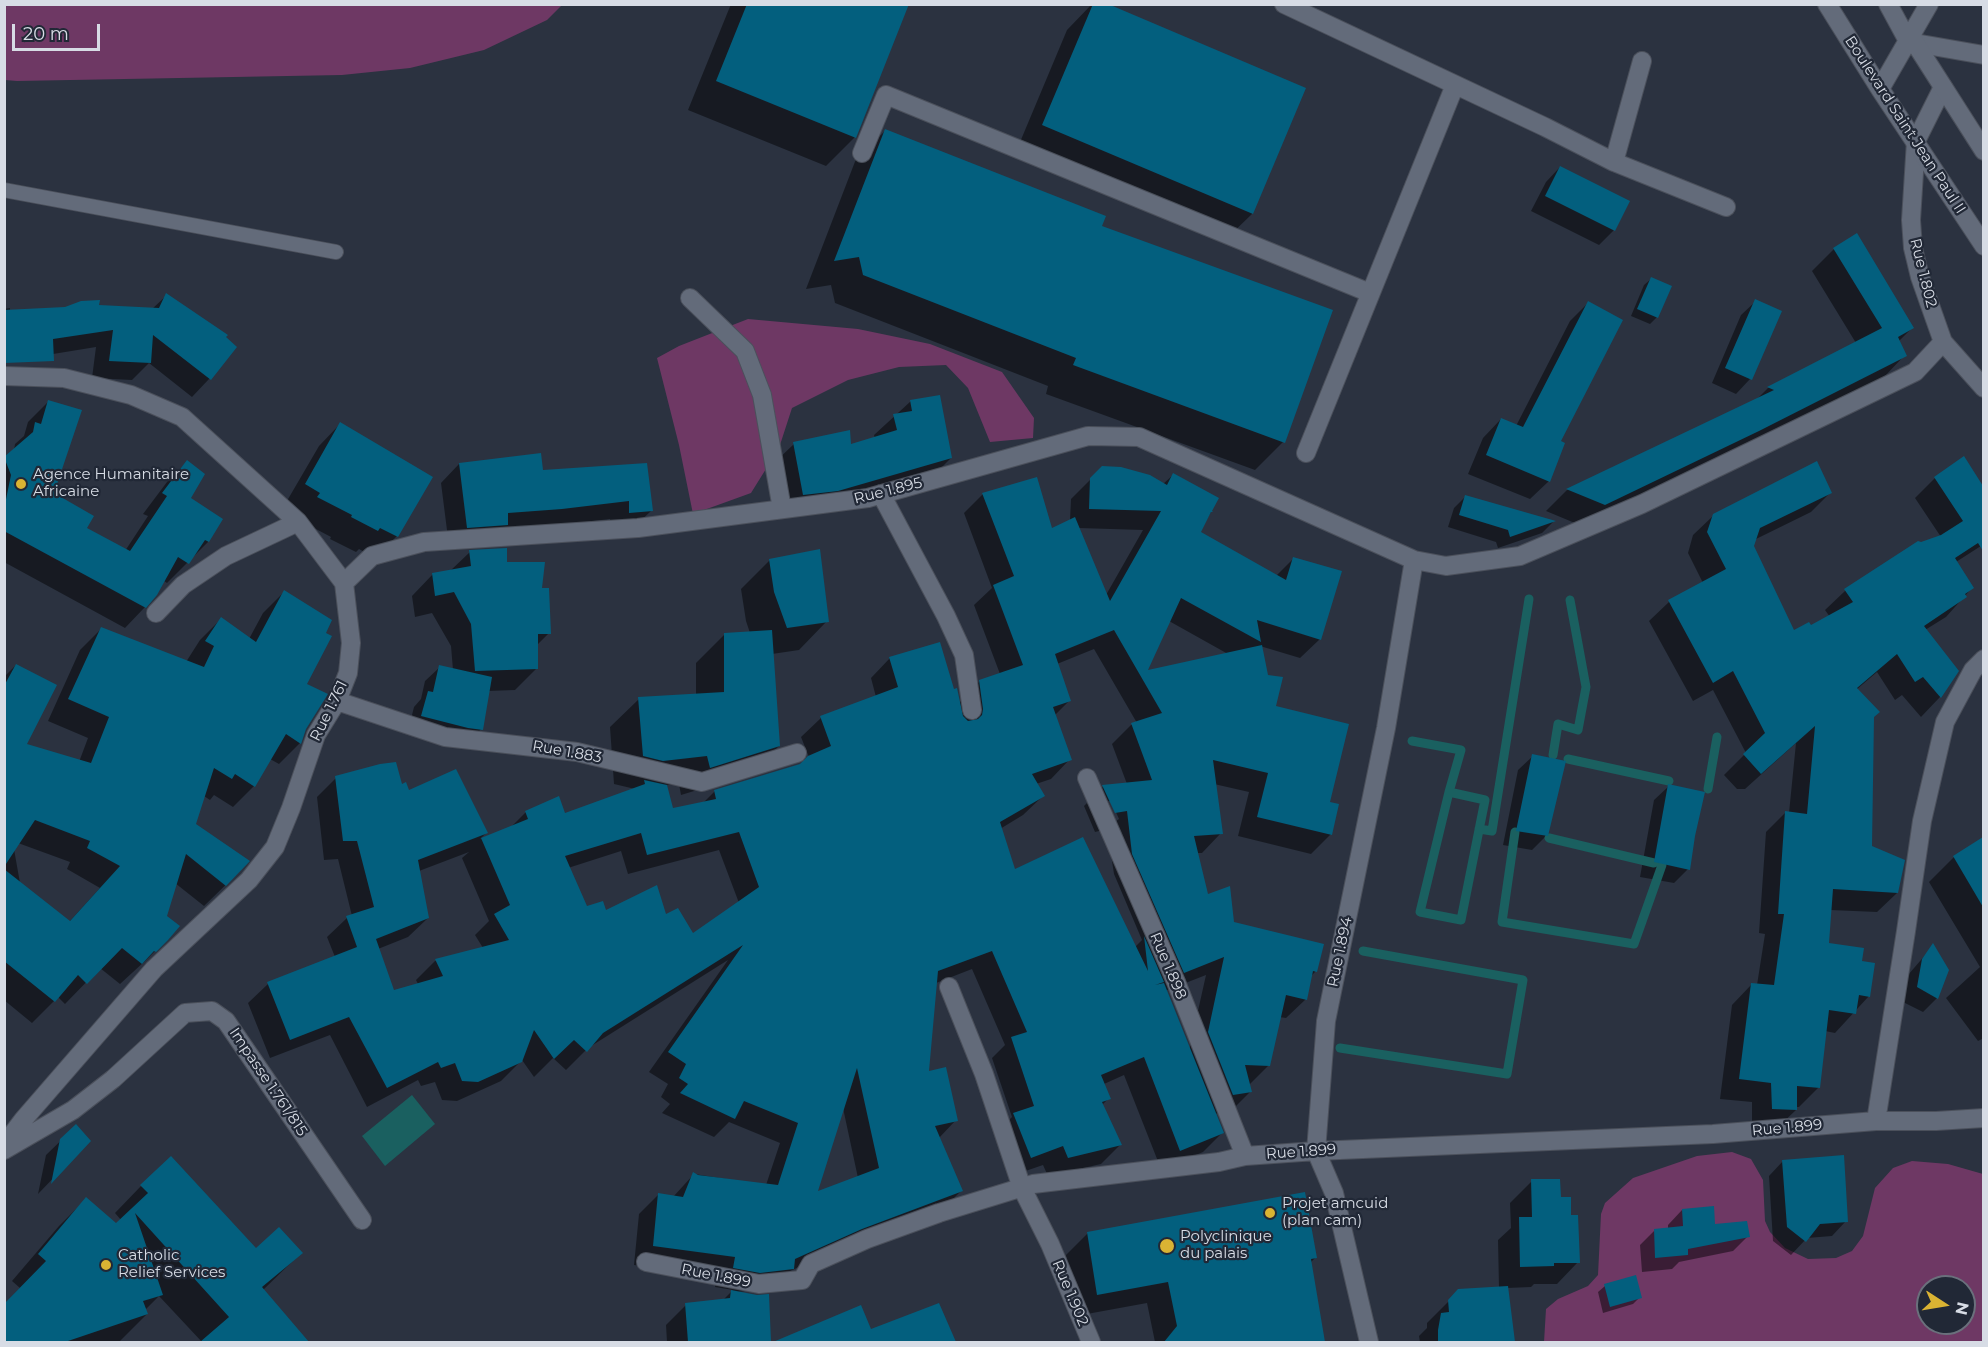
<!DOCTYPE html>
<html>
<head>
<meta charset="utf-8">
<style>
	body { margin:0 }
	#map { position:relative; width:1988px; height:1347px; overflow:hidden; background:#2b3240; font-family:Montserrat,sans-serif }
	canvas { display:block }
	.frame { position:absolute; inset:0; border:6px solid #d7dce5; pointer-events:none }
	.north { position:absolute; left:1916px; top:1275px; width:60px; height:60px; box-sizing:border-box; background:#212836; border:2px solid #6a707c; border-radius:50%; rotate:102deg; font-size:16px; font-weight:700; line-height:24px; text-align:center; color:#d7dce5 }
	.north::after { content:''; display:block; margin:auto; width:21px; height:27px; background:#dab333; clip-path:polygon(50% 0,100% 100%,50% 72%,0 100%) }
	.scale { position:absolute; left:12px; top:24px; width:88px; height:27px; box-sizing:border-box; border:3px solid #d7dce5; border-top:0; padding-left:8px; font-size:18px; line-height:21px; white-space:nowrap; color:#d7dce5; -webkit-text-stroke:4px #212836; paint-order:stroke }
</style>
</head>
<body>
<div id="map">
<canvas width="1988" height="1347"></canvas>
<div class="frame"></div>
<div class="north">N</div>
<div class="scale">20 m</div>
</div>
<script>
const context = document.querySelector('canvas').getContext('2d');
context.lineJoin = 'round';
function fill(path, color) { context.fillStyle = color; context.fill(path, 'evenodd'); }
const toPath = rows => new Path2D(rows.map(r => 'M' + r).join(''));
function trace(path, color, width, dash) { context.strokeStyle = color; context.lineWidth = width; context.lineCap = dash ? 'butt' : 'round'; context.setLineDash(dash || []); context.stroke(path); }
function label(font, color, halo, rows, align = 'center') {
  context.font = font + ' Montserrat,sans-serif'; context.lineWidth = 4.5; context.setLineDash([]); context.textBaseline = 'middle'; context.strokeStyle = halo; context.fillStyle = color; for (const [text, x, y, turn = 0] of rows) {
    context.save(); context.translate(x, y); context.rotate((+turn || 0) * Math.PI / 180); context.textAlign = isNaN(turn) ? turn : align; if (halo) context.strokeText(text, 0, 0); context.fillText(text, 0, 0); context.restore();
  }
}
fill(toPath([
	[5,4,562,4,562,5,547,20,484,50,410,68,342,75,17,81,5,80],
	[748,319,858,329,930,344,1002,372,1034,418,1033,438,990,442,968,388,946,365,899,367,848,380,792,408,779,448,751,493,693,514,679,445,657,358,679,346],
	[1732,1152,1751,1159,1763,1180,1765,1221,1770,1232,1785,1248,1808,1259,1836,1258,1852,1251,1863,1236,1875,1188,1893,1168,1912,1161,1948,1164,1983,1174,1983,1342,1544,1342,1546,1309,1558,1299,1588,1286,1598,1275,1601,1214,1605,1203,1633,1178,1697,1156],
	[1928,1287,1964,1287,1964,1323,1928,1323]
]), '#6e3864');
fill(toPath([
	[412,1095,435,1124,385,1166,362,1136]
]), '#1a6060');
fill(toPath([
	[731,4,908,4,855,137,826,166,688,110],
	[1092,4,1104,4,1304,89,1252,214,1223,242,1015,154,1067,30],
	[885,131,1100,227,1283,442,1255,470,1046,394,1048,386,835,303,831,285,806,289,856,159],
	[1560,167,1628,201,1614,230,1599,245,1531,211,1546,182],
	[1834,249,1912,328,1899,341,1905,355,1884,377,1736,453,1582,526,1546,511,1567,490,1755,401,1768,388,1856,343,1812,271],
	[1651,279,1657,317,1650,324,1631,316,1644,285],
	[167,295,235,347,209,379,192,397,149,363,132,380,92,378,96,347,4,362,4,309,10,308,10,311,98,307,152,309],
	[1756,301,1750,379,1736,394,1712,383,1741,315],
	[1588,303,1549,481,1530,499,1468,474,1483,438,1501,419,1516,426,1570,321],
	[911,401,951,458,931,478,784,514,774,463,794,444,850,446,875,439,874,435],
	[48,402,52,494,85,529,125,551,148,516,143,514,167,482,187,462,189,498,221,519,208,542,167,583,164,581,145,607,125,628,4,562,4,459,14,450,15,444,24,436,28,422],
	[340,424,397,536,375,558,359,549,356,552,330,539,331,537,297,519,284,506,319,446],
	[1964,459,1984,489,1984,544,1956,562,1972,588,1946,617,1925,630,1957,671,1940,697,1921,717,1902,695,1895,700,1877,672,1856,690,1873,717,1870,847,1897,893,1877,912,1830,910,1828,945,1860,962,1869,996,1835,1033,1825,1031,1819,1087,1799,1107,1796,1107,1796,1110,1776,1129,1752,1129,1752,1102,1720,1099,1732,1005,1751,985,1757,985,1765,934,1759,933,1766,832,1785,813,1789,813,1796,743,1745,789,1737,789,1724,775,1746,753,1713,690,1693,701,1649,621,1669,602,1703,583,1688,553,1693,535,1714,515,1831,492,1811,512,1754,540,1752,546,1793,632,1810,627,1830,617,1825,610,1845,591,1918,543,1921,544,1941,537,1915,498,1935,478],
	[459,464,542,471,646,465,651,511,632,529,611,531,610,519,542,527,449,546,441,483],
	[1103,467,1163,484,1173,475,1211,512,1199,532,1276,576,1293,559,1320,639,1300,658,1260,646,1274,707,1328,804,1331,834,1311,854,1238,836,1249,792,1214,784,1221,833,1202,853,1197,853,1207,896,1232,923,1322,945,1315,972,1310,977,1306,999,1286,1018,1279,1017,1268,1066,1249,1085,1251,1091,1231,1111,1214,1114,1222,1133,1203,1152,1161,1169,1124,1075,1104,1084,1109,1098,1102,1105,1120,1145,1101,1164,1048,1176,1043,1165,1011,1176,995,1134,1012,1117,992,1058,1005,1045,972,969,936,983,927,1073,956,1120,939,1138,961,1191,942,1210,841,1248,790,1271,772,1288,737,1292,757,1297,768,1296,770,1342,667,1342,666,1325,686,1305,722,1301,733,1290,715,1287,716,1277,634,1265,639,1214,658,1195,673,1197,694,1174,766,1185,780,1143,729,1122,714,1137,662,1113,670,1104,661,1097,668,1084,649,1072,728,960,588,1048,566,1070,553,1058,534,1077,522,1060,501,1081,457,1101,442,1100,435,1082,421,1086,418,1080,367,1107,330,1035,270,1058,248,1003,268,984,335,957,327,937,347,918,352,916,338,859,324,860,317,797,336,778,401,786,408,792,486,833,480,839,510,828,526,812,564,815,635,789,614,784,610,727,639,699,696,695,696,663,724,635,750,633,746,621,741,589,770,560,827,621,799,650,772,654,779,746,750,774,681,795,679,784,665,785,672,810,703,803,715,791,801,765,809,757,801,737,821,718,876,697,871,678,890,658,953,691,959,703,980,681,1000,674,974,605,992,588,964,513,983,494,1051,531,1070,521,1071,499],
	[1078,528,1143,530,1106,595],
	[1169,621,1228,654,1146,672],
	[1094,649,1137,723,1131,725,1112,744,1127,784,1103,787,1084,806,1095,832,1107,829,1114,874,1142,940,1135,947,1014,872,1000,829,1023,815,1043,796,1036,784,1051,779,1070,759,1054,716,1069,701,1057,664],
	[1108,801,1111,801,1119,819,1116,821],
	[719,850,739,903,693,935,666,916,605,912,586,908,568,868,621,851,628,874],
	[469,852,462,858,489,921,475,935,483,948,435,961,416,980,418,984,394,992,378,949,408,937,428,918,419,871],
	[1206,975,1189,1051,1165,991],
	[843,1108,858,1178,816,1194],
	[1466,496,1553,522,1542,533,1498,548,1496,542,1448,527,1454,508],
	[470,552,505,563,541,589,549,633,536,646,536,669,515,690,488,691,481,729,467,744,408,731,414,707,421,699,425,681,440,667,453,670,451,646,432,613,415,617,412,596,433,574,450,571],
	[284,592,305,685,305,729,300,743,279,764,270,759,254,786,233,807,214,795,210,800,204,796,194,824,240,871,204,906,175,883,165,916,167,939,145,961,120,984,100,968,65,1004,58,997,32,1023,4,1000,4,677,16,665,25,745,79,762,88,738,48,721,80,650,101,629,186,662,200,640,221,619,249,639,263,613],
	[18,843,70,862,67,869,100,888,69,922,20,883,14,849],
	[1533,756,1547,835,1532,850,1503,845,1518,770],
	[1669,786,1693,835,1688,869,1674,883,1640,877,1654,800],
	[1984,839,1984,1038,1978,1041,1946,998,1980,967,1929,882,1954,857],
	[1933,946,1937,998,1923,1012,1903,1002,1908,975],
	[76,1126,89,1141,38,1194,46,1155],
	[1783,1161,1846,1221,1832,1236,1807,1238,1791,1255,1773,1241,1769,1176],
	[1532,1181,1559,1199,1570,1217,1578,1262,1557,1284,1534,1284,1531,1287,1507,1288,1513,1342,1420,1342,1419,1336,1427,1328,1427,1323,1459,1291,1499,1288,1498,1240,1511,1228,1510,1203],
	[141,1186,256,1250,301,1253,263,1290,248,1331,235,1342,202,1342,159,1296,145,1310,147,1314,120,1341,114,1342,4,1342,4,1305,20,1288,12,1281,59,1226,86,1199,116,1225,121,1220,115,1213],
	[1682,1210,1714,1225,1748,1236,1733,1251,1679,1262,1672,1269,1642,1272,1640,1245,1655,1230,1668,1229,1668,1225],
	[1088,1233,1315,1258,1310,1263,1323,1342,1155,1342,1147,1303,1076,1316,1066,1255],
	[1605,1286,1640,1297,1633,1304,1603,1313,1598,1292],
	[938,1305,954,1342,777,1342,860,1307,870,1331],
	[287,1319,307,1342,264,1342]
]), '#0007');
trace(toPath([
	[1412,741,1461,750,1449,792,1420,912,1461,920,1485,800,1449,792],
	[1553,755,1558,724,1578,730,1586,687,1570,600],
	[1568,759,1669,781],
	[1708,789,1717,737],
	[1479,829,1492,831,1529,599],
	[1515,832,1502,922,1634,944,1662,865],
	[1549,838,1654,863],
	[1340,1048,1507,1074,1523,980,1363,951]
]), '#1a6060', 9);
fill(toPath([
	[747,4,909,4,856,138,716,81],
	[1093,4,1108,4,1306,88,1253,214,1042,125],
	[885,129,1106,216,1102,226,1333,310,1285,443,1073,365,1076,358,863,275,859,257,834,261],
	[1560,166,1630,201,1615,231,1545,196],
	[1857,233,1914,328,1898,337,1907,356,1759,431,1605,505,1566,489,1774,390,1767,387,1882,328,1833,248],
	[1651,277,1672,286,1658,318,1637,309],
	[166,293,228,335,226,337,237,347,211,380,153,335,151,363,109,361,113,330,53,339,54,361,4,363,4,310,65,307,81,301,100,300,99,305,159,308],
	[1755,299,1782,311,1752,380,1725,368],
	[1588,301,1623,320,1561,441,1565,443,1550,482,1486,455,1501,418,1523,427],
	[940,395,952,458,838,491,803,495,793,442,850,430,851,444,897,430,893,414,912,411,910,400],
	[48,400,82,410,54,493,94,516,87,528,130,551,167,496,162,493,187,460,205,474,191,498,223,519,209,542,205,540,189,564,178,557,157,595,146,608,4,531,4,509,11,475,4,457,33,432,35,422,41,424],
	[340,422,433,477,398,537,380,528,378,531,351,517,352,515,317,497,320,493,305,484],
	[541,453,543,470,647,463,653,511,629,513,629,501,562,509,508,513,508,525,467,528,459,463],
	[1964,456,1983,486,1983,551,1978,543,1955,558,1974,588,1965,594,1967,597,1924,626,1959,671,1941,698,1923,677,1915,682,1897,654,1857,688,1880,712,1874,717,1872,846,1905,860,1898,893,1833,889,1829,943,1864,948,1862,961,1875,963,1870,997,1859,995,1856,1014,1829,1010,1820,1088,1797,1086,1797,1110,1772,1109,1771,1083,1739,1079,1751,983,1774,985,1784,914,1778,914,1785,811,1807,814,1815,726,1761,774,1743,754,1765,733,1733,671,1713,683,1668,600,1726,569,1707,532,1713,514,1817,461,1832,493,1760,528,1754,546,1794,630,1809,622,1811,625,1853,602,1844,589,1918,541,1921,542,1941,535,1963,521,1934,477],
	[1102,466,1121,467,1150,475,1167,485,1173,473,1219,498,1212,511,1213,512,1211,512,1201,532,1286,580,1293,557,1342,571,1321,640,1257,620,1261,642,1181,598,1148,670,1262,645,1268,675,1283,677,1276,706,1349,724,1330,802,1339,804,1332,835,1257,817,1268,773,1213,760,1223,834,1194,836,1208,894,1230,886,1234,922,1324,944,1317,972,1313,971,1307,1000,1286,995,1270,1066,1245,1065,1252,1092,1233,1095,1208,1032,1224,957,1184,973,1132,854,1127,811,1115,813,1102,785,1152,780,1131,723,1162,713,1114,630,1055,654,1071,701,1053,707,1072,760,1032,774,1045,796,1000,822,1015,869,1083,837,1148,971,1144,936,1164,982,1155,985,1164,983,1224,1133,1180,1151,1144,1057,1101,1075,1111,1099,1102,1102,1122,1145,1068,1158,1063,1146,1031,1158,1013,1113,1034,1106,1011,1037,1027,1032,992,951,938,971,929,1071,946,1067,958,1121,935,1126,963,1191,862,1229,806,1254,795,1259,794,1269,760,1273,733,1268,735,1257,653,1246,658,1193,683,1197,693,1172,698,1175,778,1185,798,1123,744,1101,735,1119,680,1093,688,1084,679,1078,686,1064,668,1052,743,945,603,1033,587,1052,574,1040,554,1059,534,1030,522,1062,478,1082,462,1081,455,1063,441,1068,438,1062,387,1088,349,1017,290,1040,267,982,357,947,346,916,374,907,357,841,343,841,335,776,380,764,396,762,402,784,406,782,409,790,456,769,488,833,418,860,429,918,376,939,394,990,443,976,435,959,509,940,494,914,510,905,481,838,528,819,525,811,559,796,565,813,645,784,644,780,667,785,673,808,716,799,714,790,800,764,808,756,831,746,820,716,898,687,889,657,940,642,954,689,957,688,963,716,968,721,978,719,982,715,983,709,979,680,1023,665,993,585,1014,576,982,493,1037,477,1052,528,1075,517,1110,601,1161,511,1089,509,1090,478],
	[739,832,759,887,693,933,678,908,666,914,657,885,606,910,603,901,587,906,565,856,641,833,647,855],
	[857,1068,879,1168,818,1191],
	[1465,495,1556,521,1510,537,1508,530,1459,515],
	[507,548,507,562,545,562,542,588,549,588,551,634,538,634,538,669,475,671,471,624,454,592,435,596,432,573,471,566,469,550],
	[820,549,829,622,787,628,774,592,769,559],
	[284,590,332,620,326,633,332,636,307,684,328,694,306,729,301,744,286,734,255,787,235,774,232,779,214,768,196,824,250,861,226,886,186,854,167,916,180,926,168,940,156,952,154,951,142,964,122,948,87,984,78,975,55,1002,4,961,4,869,70,921,120,866,87,848,90,841,35,820,4,867,4,686,16,664,57,685,27,744,91,763,109,717,68,699,101,627,204,667,214,646,205,641,221,617,256,642],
	[772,630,780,746,710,768,707,756,663,761,643,756,638,697,724,692,724,633],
	[439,665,492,677,483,730,468,728,421,716,428,691,433,692],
	[1532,754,1566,761,1548,836,1516,831],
	[1668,784,1705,792,1695,836,1690,870,1654,862],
	[1983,837,1983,907,1953,856],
	[1933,943,1949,970,1938,999,1917,987,1922,959],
	[76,1124,91,1141,51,1184,60,1139],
	[1844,1155,1848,1222,1820,1224,1806,1242,1787,1227,1782,1160],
	[171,1156,256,1248,279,1227,303,1253,262,1287,309,1342,200,1342,229,1317,135,1213,163,1295,143,1301,148,1314,65,1342,4,1342,4,1304,46,1261,38,1254,86,1197,116,1223,148,1193,140,1185],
	[1531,1179,1560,1179,1561,1197,1571,1197,1571,1215,1578,1215,1580,1263,1554,1263,1554,1266,1520,1267,1519,1217,1532,1217],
	[1305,1192,1317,1258,1311,1259,1325,1342,1164,1342,1177,1326,1168,1282,1097,1295,1087,1232],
	[1714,1206,1715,1224,1747,1221,1750,1237,1688,1249,1688,1255,1655,1258,1654,1229,1683,1226,1682,1209],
	[1636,1275,1642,1298,1610,1307,1604,1284],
	[1508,1286,1515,1342,1438,1342,1438,1330,1441,1313,1449,1312,1448,1300,1458,1289],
	[731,1290,757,1295,769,1294,771,1342,688,1342,685,1303,730,1298],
	[939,1303,956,1342,773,1342,861,1305,871,1329]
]), '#035f7e');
const service = toPath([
	[4,190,336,252]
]);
const pedestrian = toPath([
	[1284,4,1545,127,1614,162,1726,207],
	[862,153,886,95,1370,293],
	[1614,162,1642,61],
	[1306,453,1455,85]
]);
const minor = toPath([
	[1915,43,1984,55],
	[1943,87,1916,141,1911,220,1913,248,1920,277,1943,342,1984,388],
	[690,298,745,351,762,395,782,509],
	[4,376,64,378,131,395,182,417,298,522,344,583,351,643,348,673,337,701,316,735,291,808,275,847,249,880,154,969,23,1120,4,1145],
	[881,494,946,616,964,655,972,710],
	[344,583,372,556,424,542,638,528,868,498,1088,436,1139,437,1414,560,1446,566,1520,556,1642,504,1915,372,1943,342],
	[156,613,183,585,226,556,298,522],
	[337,701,445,737,577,752,702,782,797,753],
	[1087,778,1176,982,1245,1156],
	[949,987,984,1074,1022,1188,1050,1244,1091,1342],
	[1876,1121,1906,931,1922,821,1945,722,1973,670,1984,659],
	[4,1150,73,1110,113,1079,185,1013,212,1011,226,1021,362,1220],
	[646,1262,759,1284,802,1280,811,1264,867,1239,939,1213,1033,1184,1219,1162,1245,1156,1316,1151,1713,1134,1876,1121,1936,1121,1984,1118],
	[1369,1342,1334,1193,1316,1151,1326,1021,1386,728,1414,560]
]);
const secondary = toPath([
	[1827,4,1880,89,1984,246],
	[1888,4,1908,41,1915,43,1984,151],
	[1880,89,1929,4]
]);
trace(service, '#4b505b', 16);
trace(pedestrian, '#4b505b', 20);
trace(minor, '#4b505b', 20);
trace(secondary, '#4b505b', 20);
trace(service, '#636b7a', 14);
trace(pedestrian, '#636b7a', 18);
trace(minor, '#636b7a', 18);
trace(secondary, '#636b7a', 18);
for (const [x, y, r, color] of [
	[21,484,6,"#dab333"],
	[1270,1213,6,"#dab333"],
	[1167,1246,8,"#dab333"],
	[106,1265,6,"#dab333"]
]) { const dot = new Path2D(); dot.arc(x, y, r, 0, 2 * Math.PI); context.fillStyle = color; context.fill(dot); trace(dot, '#212836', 2); }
label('15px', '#d7dce5', '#212836', [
	["Boulevard Saint Jean Paul II",1905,125,57],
	["Rue 1.802",1923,273,76],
	["Rue 1.895",888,491,-14],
	["Rue 1.761",329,711,-64],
	["Rue 1.883",567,752,10],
	["Rue 1.894",1340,952,-78],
	["Rue 1.898",1168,966,67],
	["Impasse 1.761/815",268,1082,56],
	["Rue 1.899",1787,1128,-5],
	["Rue 1.899",1301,1152,-4],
	["Rue 1.899",716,1276,11],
	["Rue 1.902",1070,1293,67]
]);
label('15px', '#d7dce5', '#212836', [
	["Agence Humanitaire",33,475],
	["Africaine",33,492],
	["Projet amcuid",1282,1204],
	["(plan cam)",1282,1221],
	["Polyclinique",1180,1237],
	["du palais",1180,1254],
	["Catholic",118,1256],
	["Relief Services",118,1273]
], 'left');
</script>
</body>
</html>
